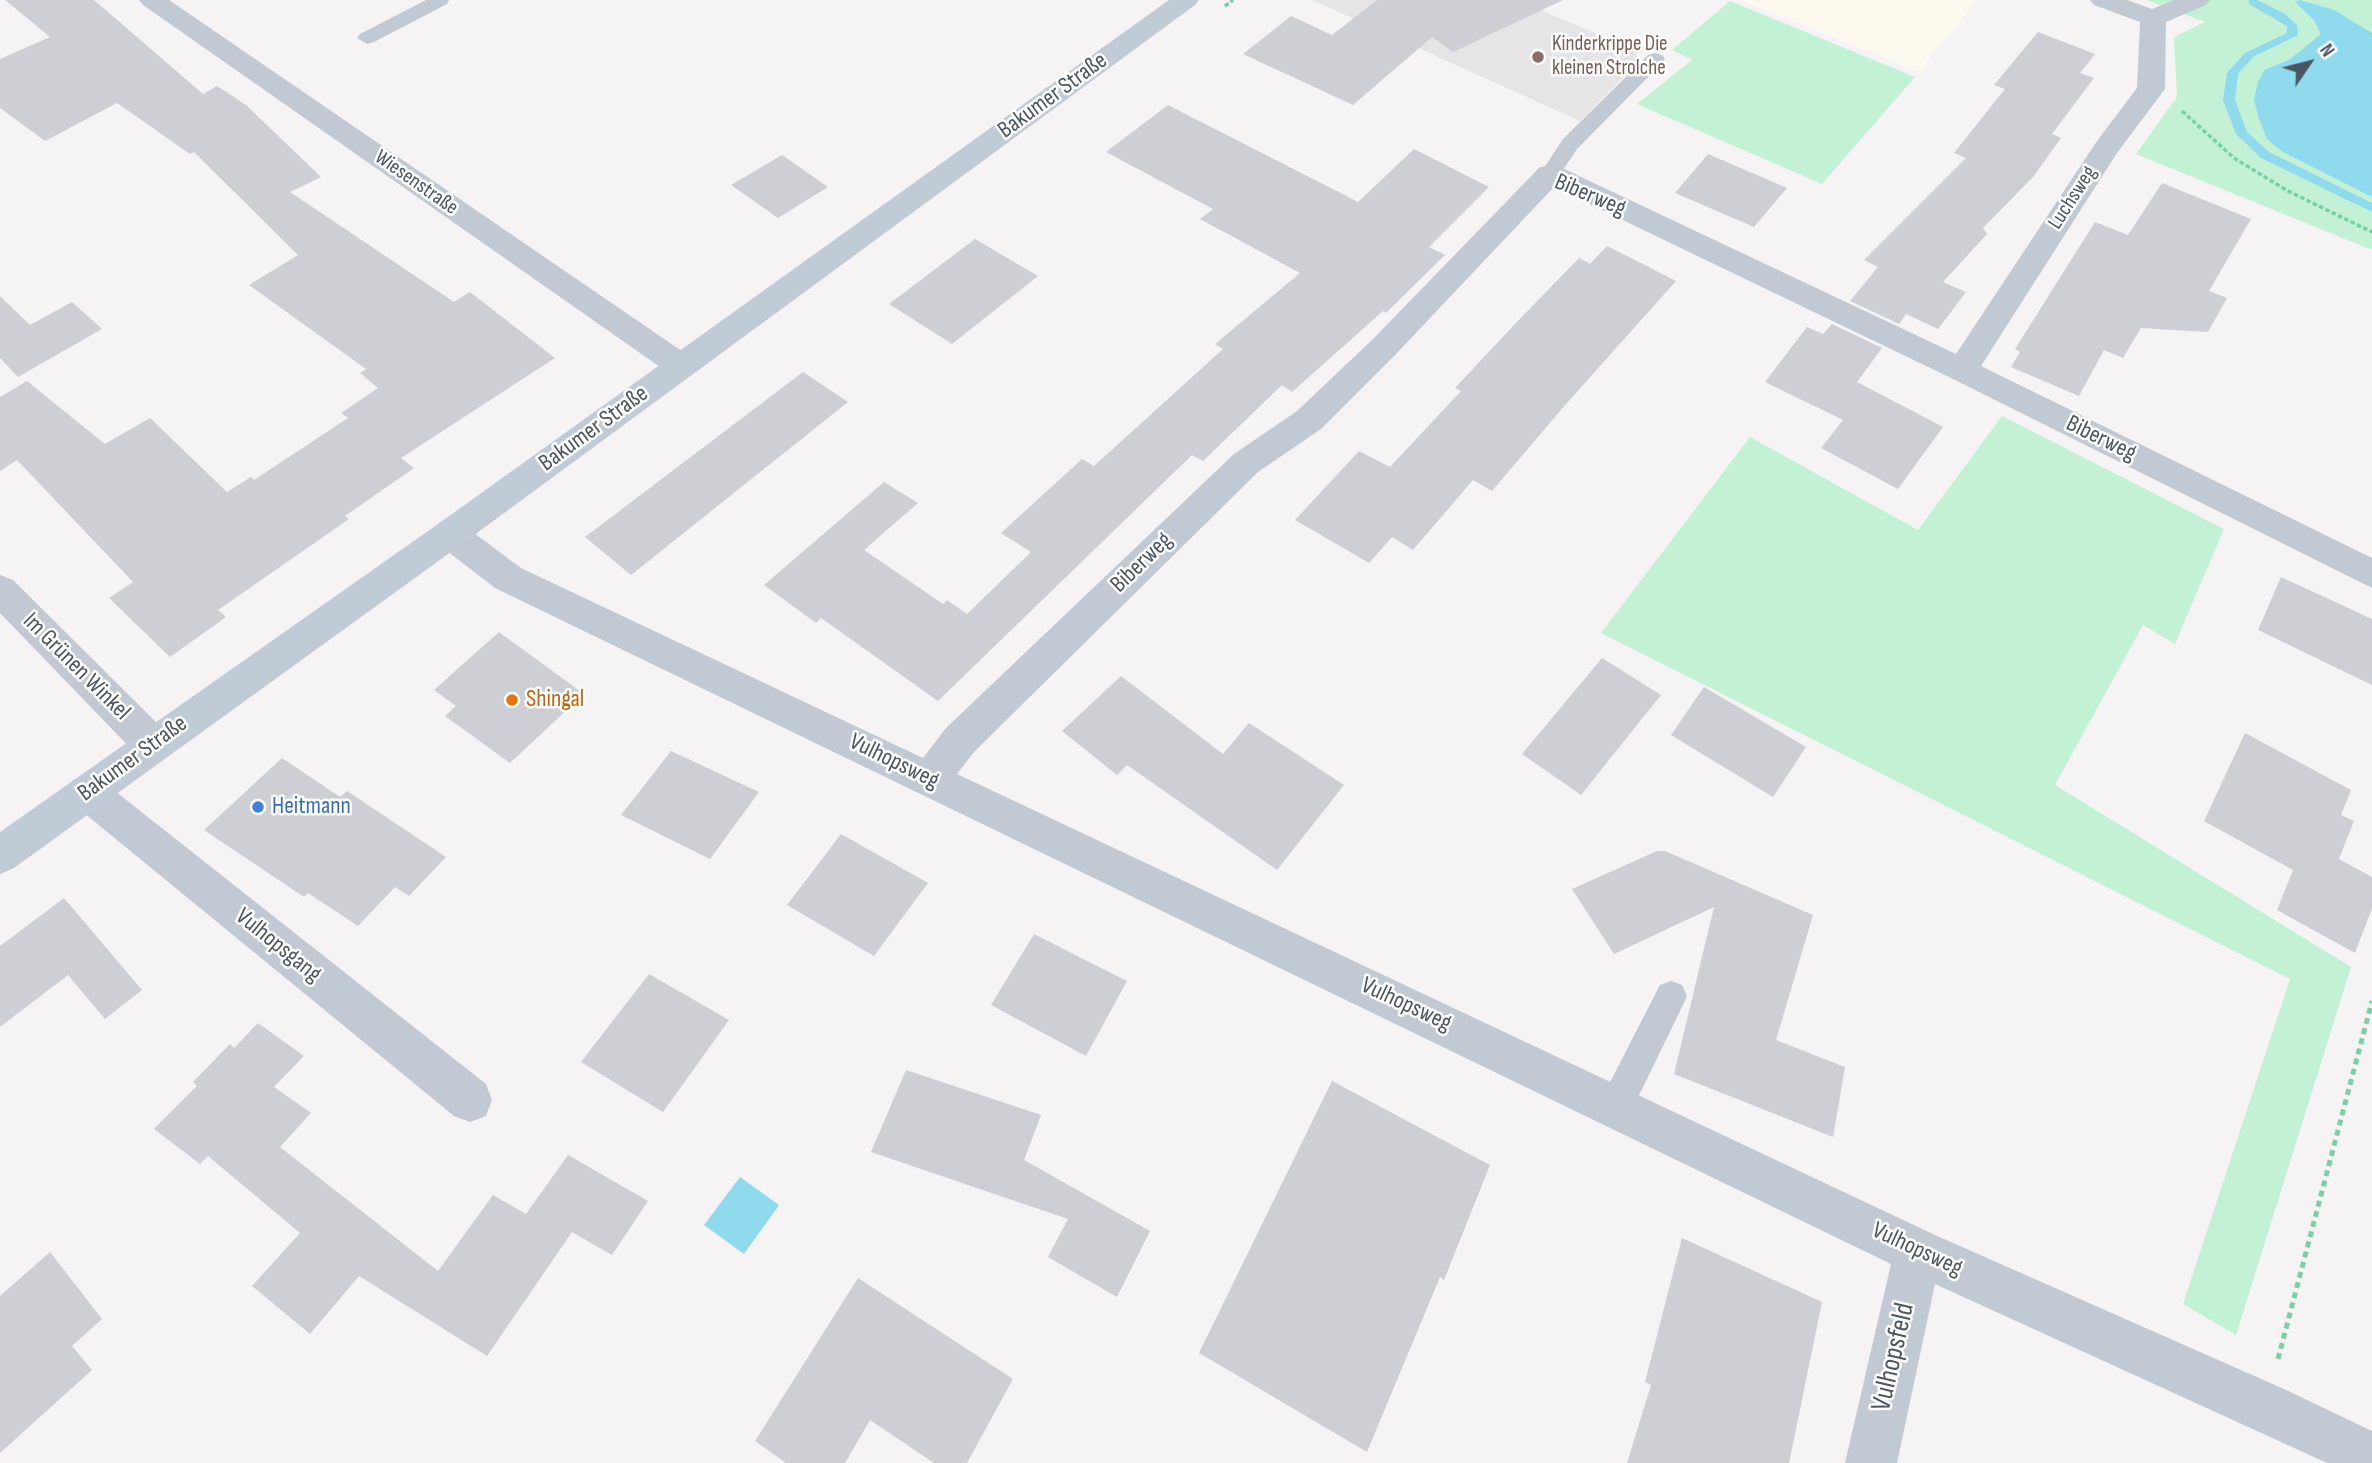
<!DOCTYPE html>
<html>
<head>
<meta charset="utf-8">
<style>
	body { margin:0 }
	#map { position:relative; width:2372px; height:1463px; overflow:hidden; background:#f5f3f3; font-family:"Sofia Sans Condensed",sans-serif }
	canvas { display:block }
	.north { position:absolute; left:2274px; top:28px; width:70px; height:70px; -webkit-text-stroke:5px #fff; paint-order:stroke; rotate:55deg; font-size:19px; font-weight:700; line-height:28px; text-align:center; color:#4a5661 }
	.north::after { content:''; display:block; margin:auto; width:24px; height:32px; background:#4a5661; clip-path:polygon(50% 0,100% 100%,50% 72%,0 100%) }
</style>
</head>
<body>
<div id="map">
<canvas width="2372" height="1463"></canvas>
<div class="north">N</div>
</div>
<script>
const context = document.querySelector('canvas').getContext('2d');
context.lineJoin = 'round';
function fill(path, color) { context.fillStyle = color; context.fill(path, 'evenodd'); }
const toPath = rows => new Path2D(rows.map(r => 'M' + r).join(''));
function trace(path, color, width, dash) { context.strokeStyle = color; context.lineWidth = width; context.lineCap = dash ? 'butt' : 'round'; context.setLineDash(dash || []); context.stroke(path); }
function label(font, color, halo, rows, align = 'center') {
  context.font = font + ' "Sofia Sans Condensed",sans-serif'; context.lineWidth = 5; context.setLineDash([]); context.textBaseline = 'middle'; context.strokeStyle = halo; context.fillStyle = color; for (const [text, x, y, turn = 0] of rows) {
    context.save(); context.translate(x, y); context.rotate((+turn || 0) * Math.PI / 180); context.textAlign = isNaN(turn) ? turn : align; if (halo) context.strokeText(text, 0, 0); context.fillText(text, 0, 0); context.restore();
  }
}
fill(toPath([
	[1740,0,1977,0,1919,72]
]), '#fdf9ef');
fill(toPath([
	[1312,0,1517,0,1637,51,1637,63,1580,121]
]), '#e6e4e5');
fill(toPath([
	[2147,0,2372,0,2372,250,2136,154,2177,97,2174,37,2205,22],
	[1730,1,1915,77,1822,184,1637,104,1692,60,1672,50],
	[2002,416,2224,529,2175,644,2143,625,2055,785,2351,967,2236,1335,2183,1304,2290,979,1601,633,1750,437,1918,530]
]), '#c3f1d5');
fill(toPath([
	[2300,0,2334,10,2372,33,2372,197,2283,152,2267,139,2259,119,2254,100,2258,82,2264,70,2289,60,2321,34,2314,20,2295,2],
	[740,1177,779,1205,744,1254,704,1225]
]), '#90daee');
fill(toPath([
	[2249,0,2257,0,2285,14,2297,25,2298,35,2253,57,2238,74,2235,100,2247,132,2269,152,2372,203,2372,212,2261,158,2236,134,2223,100,2227,73,2245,53,2287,33,2287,26,2249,4,2249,0]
]), '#90daee');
fill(toPath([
	[5,0,94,0,203,94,217,86,246,105,321,177,290,192,454,302,470,292,555,358,401,458,414,468,345,516,349,519,218,610,226,617,170,657,109,598,133,582,17,460,0,471,0,397,27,381,105,444,150,418,227,492,251,477,254,480,348,418,341,413,378,388,360,373,366,369,249,285,298,255,194,152,190,154,117,103,45,141,0,108,0,59,50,37],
	[1377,0,1563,0,1453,52,1432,37,1353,105,1243,54,1291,16,1332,35],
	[2038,32,2095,54,2080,73,2094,78,2052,134,2061,138,2033,177,1983,228,1987,234,1943,282,1966,292,1938,329,1906,314,1899,324,1850,301,1878,267,1864,260,1966,158,1954,153,2005,89,1994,85],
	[1168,105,1358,202,1414,149,1489,187,1429,247,1445,255,1386,313,1383,311,1292,392,1282,385,1203,461,1192,455,938,701,821,618,816,623,764,585,884,482,918,503,864,550,943,604,947,600,967,614,1031,552,1001,533,1082,459,1094,466,1223,349,1215,344,1300,273,1200,219,1213,209,1106,152],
	[1708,154,1787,188,1754,227,1675,193],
	[782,155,828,187,778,218,731,185],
	[2162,183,2251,219,2209,291,2227,298,2208,332,2141,328,2123,358,2104,350,2079,396,2011,367,2020,352,2015,349,2095,222,2128,235],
	[975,239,1038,276,952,344,889,304],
	[1607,246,1676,281,1566,404,1492,491,1473,480,1413,550,1392,537,1369,563,1295,520,1359,451,1390,467,1461,391,1455,388,1513,326,1579,258,1590,264],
	[0,296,30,325,72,302,102,329,18,377,0,358],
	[1832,324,1882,348,1857,382,1943,427,1898,489,1821,448,1843,420,1765,382,1807,327,1823,334],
	[803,372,848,402,631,575,585,537],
	[2281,577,2372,619,2372,685,2258,630],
	[499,632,584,694,510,763,445,716,456,706,434,690],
	[1602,658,1661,695,1581,795,1522,754],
	[1121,676,1223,754,1249,723,1344,785,1277,870,1127,765,1117,775,1062,731],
	[1704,687,1806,747,1773,797,1671,735],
	[2245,733,2351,790,2341,815,2354,821,2339,859,2372,877,2372,908,2355,953,2277,910,2293,870,2204,821],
	[671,751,759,792,710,859,621,815],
	[282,758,340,797,347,791,446,857,409,896,395,887,358,926,308,893,304,897,204,830],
	[841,834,928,883,874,956,787,905],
	[1657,851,1665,851,1813,915,1776,1040,1845,1067,1833,1137,1674,1074,1714,907,1614,954,1572,889],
	[64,898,142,990,105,1019,68,975,0,1027,0,946],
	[1034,934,1127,981,1086,1056,991,1005],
	[649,974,729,1020,663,1112,581,1062],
	[258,1023,304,1056,274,1087,311,1113,280,1147,438,1271,493,1195,526,1214,568,1155,648,1201,612,1255,572,1232,487,1356,359,1276,310,1334,252,1286,300,1233,208,1156,200,1164,154,1129,197,1086,193,1082,230,1044,234,1048],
	[906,1070,1041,1115,1024,1160,1150,1231,1117,1297,1048,1257,1068,1219,871,1152],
	[1332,1081,1490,1165,1444,1280,1440,1277,1367,1452,1199,1353],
	[1682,1238,1822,1302,1789,1463,1627,1463,1651,1385,1645,1382],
	[50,1252,102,1319,72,1346,92,1370,0,1453,0,1296],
	[858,1278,1013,1379,967,1463,934,1463,870,1420,845,1463,786,1463,755,1441]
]), '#cdcfd5');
trace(toPath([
	[1225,6,1233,0],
	[2182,111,2234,158,2286,190,2372,232]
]), '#7ad0a6', 3.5, [4.5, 2.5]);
trace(toPath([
	[2278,1359,2372,1001]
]), '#7ad0a6', 5, [6, 4.5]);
fill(toPath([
	[426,0,449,0,447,4,374,42,367,44,357,38,360,34,426,0],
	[1655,53,1662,55,1665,59,1662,63,1577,149,1557,179,1543,179,1540,174,1563,139,1648,55,1655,53],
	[1671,981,1682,985,1687,996,1682,1007,1628,1118,1616,1122,1604,1118,1600,1106,1604,1094,1660,985,1671,981]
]), '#c1cad2');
fill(toPath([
	[139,0,169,0,692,358,697,366,692,374,681,378,670,374,143,5,139,0],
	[2090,0,2127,0,2152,9,2174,0,2210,0,2206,5,2166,22,2165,89,2117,153,1981,366,2372,558,2372,588,1951,378,1554,187,1396,354,1321,429,1258,472,974,752,957,774,1935,1235,2284,1389,2372,1431,2372,1463,2327,1463,1935,1284,1897,1463,1845,1463,1891,1264,495,588,438,544,432,534,438,524,450,520,462,524,521,568,923,758,946,728,1234,454,1297,411,1374,338,1540,167,1550,165,1560,167,1956,354,2097,141,2137,88,2140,22,2094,5,2090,0],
	[0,575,13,580,166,732,171,744,166,756,152,761,138,756,0,613,0,575],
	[87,774,101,780,486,1084,492,1100,486,1116,470,1122,454,1116,73,804,67,792,73,780,87,774]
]), '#c1cad2');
fill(toPath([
	[1169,0,1199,0,1195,5,462,544,14,868,0,874,0,832,438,524,1169,0]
]), '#c1cbd6');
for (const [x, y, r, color] of [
	[1538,57,7,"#8d6e63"],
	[512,700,7,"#e8710a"],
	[258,807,7,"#3f7fe0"]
]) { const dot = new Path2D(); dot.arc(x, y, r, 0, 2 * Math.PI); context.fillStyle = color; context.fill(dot); trace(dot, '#fff', 2.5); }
label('21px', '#785e54', '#fff', [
	["Kinderkrippe Die",1552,45],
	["kleinen Strolche",1552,69]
], 'left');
label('21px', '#4a5661', '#fff', [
	["Wiesenstraße",416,183,35],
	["Luchsweg",2073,198,-57]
]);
label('24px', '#4a5661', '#fff', [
	["Bakumer Straße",1053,96,-36],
	["Biberweg",1590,196,23],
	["Bakumer Straße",594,429,-36],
	["Biberweg",2101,439,26],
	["Biberweg",1142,563,-44],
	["Im Grünen Winkel",76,667,45],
	["Bakumer Straße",133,759,-36],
	["Vulhopsweg",894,762,26],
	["Vulhopsgang",278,946,39],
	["Vulhopsweg",1406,1005,25],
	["Vulhopsweg",1917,1250,25]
]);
label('24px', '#c56008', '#fff', [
	["Shingal",526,700]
], 'left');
label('24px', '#366cbe', '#fff', [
	["Heitmann",272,807]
], 'left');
label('28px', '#4a5661', '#fff', [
	["Vulhopsfeld",1894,1357,-77]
]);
</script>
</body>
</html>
